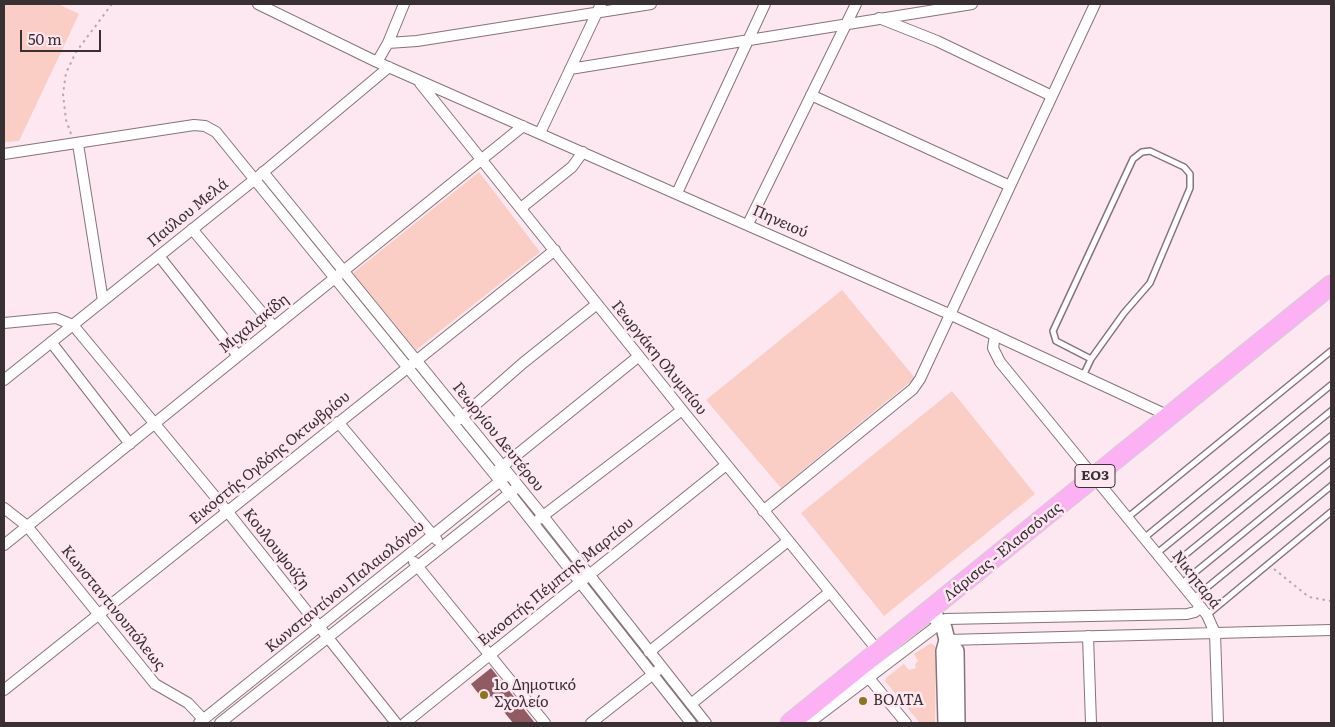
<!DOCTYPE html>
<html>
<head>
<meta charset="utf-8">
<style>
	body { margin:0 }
	#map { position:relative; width:1335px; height:727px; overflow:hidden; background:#fde7f0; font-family:Literata,serif }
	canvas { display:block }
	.frame { position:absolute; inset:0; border:5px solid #393034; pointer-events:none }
	.scale { position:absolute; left:20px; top:30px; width:81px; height:22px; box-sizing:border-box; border:2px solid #393034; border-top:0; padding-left:6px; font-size:15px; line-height:18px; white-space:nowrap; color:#393034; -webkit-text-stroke:4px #fde7f0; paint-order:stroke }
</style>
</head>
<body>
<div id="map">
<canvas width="1335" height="727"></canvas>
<div class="frame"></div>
<div class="scale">50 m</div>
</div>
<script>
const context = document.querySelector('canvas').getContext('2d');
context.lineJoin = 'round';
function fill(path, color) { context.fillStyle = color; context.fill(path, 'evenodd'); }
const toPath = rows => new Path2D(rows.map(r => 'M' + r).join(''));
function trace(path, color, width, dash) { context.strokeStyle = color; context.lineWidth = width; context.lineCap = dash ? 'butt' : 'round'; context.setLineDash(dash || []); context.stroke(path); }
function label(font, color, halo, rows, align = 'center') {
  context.font = font + ' Literata,serif'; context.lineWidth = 5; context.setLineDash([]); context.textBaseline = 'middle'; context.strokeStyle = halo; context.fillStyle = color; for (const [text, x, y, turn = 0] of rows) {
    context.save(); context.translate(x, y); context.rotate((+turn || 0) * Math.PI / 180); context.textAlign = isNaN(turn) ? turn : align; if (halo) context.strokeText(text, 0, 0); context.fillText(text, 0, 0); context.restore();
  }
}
fill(toPath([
	[4,4,58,4,79,14,19,141,4,142],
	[479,172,540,252,416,350,353,273],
	[842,290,915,378,781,488,706,400],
	[952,391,1035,494,884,616,801,513],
	[931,643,936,647,935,723,920,723,885,681,887,677,904,664,909,670,916,668,915,664,918,661,914,654]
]), '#facec4');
fill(toPath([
	[491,668,535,723,513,723,491,696,484,701,471,684]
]), '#925b62');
const lane = toPath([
	[1083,376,1091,359,1124,313,1150,283,1190,188,1190,174,1184,167,1150,151,1142,152,1133,159,1053,331,1056,341,1091,359],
	[1127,518,1331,351],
	[1144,538,1331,385],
	[1156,554,1331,411],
	[1169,568,1331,436],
	[1182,583,1331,461],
	[1194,598,1331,486],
	[1207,615,1331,512]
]);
const street = toPath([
	[258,4,377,62,949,314,1169,416],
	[879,18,937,41,1052,96],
	[388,43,404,4],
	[377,62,388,43,417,41,651,4],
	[570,69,972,4],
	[420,83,682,410,879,652],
	[811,95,1010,186],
	[540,133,601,4],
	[78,144,103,301],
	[4,154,194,125,205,126,216,132,500,481,691,723],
	[263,172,543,516,706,723],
	[677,193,765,4],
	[521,208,572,167,583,152],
	[748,224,856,4],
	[192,229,274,327],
	[159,256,238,356],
	[4,323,56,318,73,325,227,511,396,723],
	[995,335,993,348,1000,362,1207,615,1215,633,1218,723],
	[51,342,130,444],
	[4,380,254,180,389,67],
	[458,420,523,363,597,304],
	[338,422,437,540],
	[498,470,639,356],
	[4,508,27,526,155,684,188,703,204,720],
	[763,511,913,389,920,379,1095,4],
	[539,519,682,410],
	[4,545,523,126],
	[414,562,545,723],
	[1088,636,1091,723],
	[947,640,1331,630],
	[649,652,788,541],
	[864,672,906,723],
	[4,690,555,250],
	[691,704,830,592],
	[199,723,504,478],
	[220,723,515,489],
	[405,723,726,465],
	[591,723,657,671],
	[809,723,946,619,1187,614,1195,612,1201,607]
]);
const secondary = toPath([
	[931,611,944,628,947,640,956,651,957,723],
	[946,723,944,651,947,640]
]);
const highway = toPath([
	[790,723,1331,285]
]);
trace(lane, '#87737b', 8);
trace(street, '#87737b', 12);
trace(secondary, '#87737b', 18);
trace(highway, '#d3d1d2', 21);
trace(toPath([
	[71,134,66,120,63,94,66,73,76,52,112,4],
	[1274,569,1309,597,1331,601]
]), '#b9a8af', 2, [2.5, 4]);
trace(lane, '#fff', 5);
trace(street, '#fff', 10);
trace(secondary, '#fff', 15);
trace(highway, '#fbb1f3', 19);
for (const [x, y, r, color] of [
	[484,695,5,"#8b7619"],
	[863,701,5,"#8b7619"]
]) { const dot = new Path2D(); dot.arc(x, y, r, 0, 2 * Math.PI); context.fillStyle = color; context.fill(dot); trace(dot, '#fde7f0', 2); }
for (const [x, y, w] of [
	[1095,476,40]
]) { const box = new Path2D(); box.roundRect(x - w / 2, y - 11.5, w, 23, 4); context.fillStyle = '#fde7f0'; context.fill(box); trace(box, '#393034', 1); }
label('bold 14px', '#393034', null, [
	["ΕΟ3",1095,476]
]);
label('15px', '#393034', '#fde7f0', [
	["Παύλου Μελά",188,213,-39],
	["Πηνειού",780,222,24],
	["Μιχαλακίδη",254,324,-39],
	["Γεωργάκη Ολυμπίου",659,358,51],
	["Γεωργίου Δευτέρου",498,437,51],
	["Εικοστής Ογδόης Οκτωβρίου",270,458,-39],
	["Κουλουψούζη",276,549,52],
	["Λάρισας - Ελασσόνας",1003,552,-39],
	["Νικηταρά",1196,580,52],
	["Εικοστής Πέμπτης Μαρτίου",556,582,-39],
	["Κωνσταντίνου Παλαιολόγου",345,587,-39],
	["Κωνσταντινουπόλεως",113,608,51]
]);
label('15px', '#393034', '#fde7f0', [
	["1o Δημοτικό",494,686],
	["Σχολείο",494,703],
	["ΒΟΛΤΑ",873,701]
], 'left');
</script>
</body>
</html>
